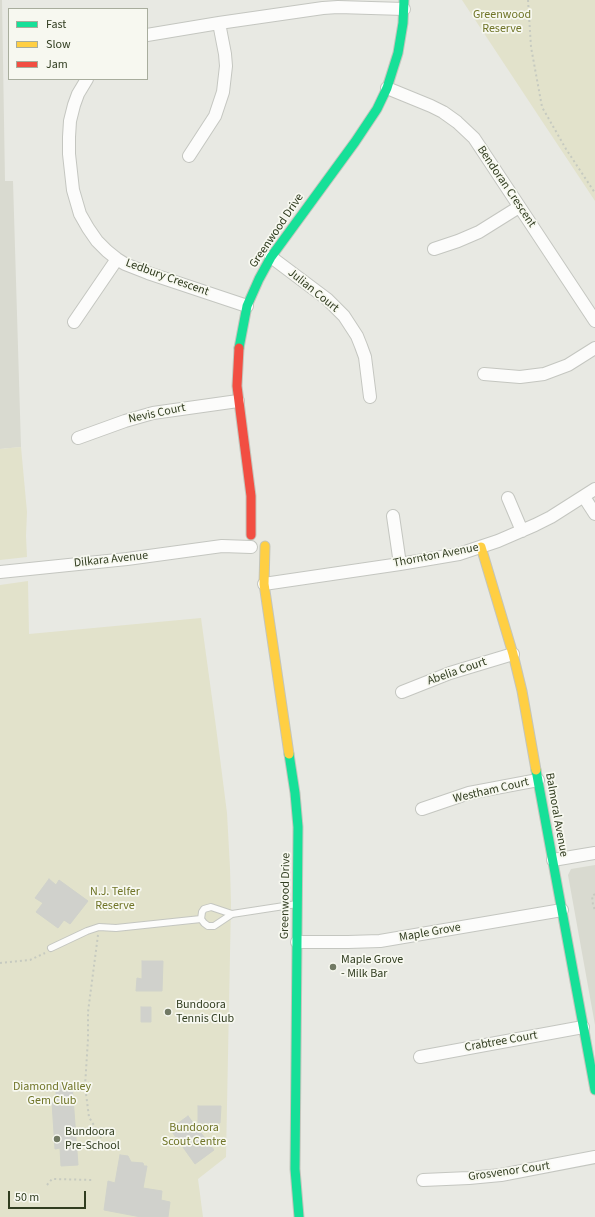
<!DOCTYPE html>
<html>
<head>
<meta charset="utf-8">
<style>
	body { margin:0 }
	#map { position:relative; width:595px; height:1217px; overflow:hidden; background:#e8e9e3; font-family:"Source Sans 3",sans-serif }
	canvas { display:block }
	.legend { position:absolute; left:8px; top:8px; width:140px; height:72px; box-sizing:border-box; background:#f7f8f0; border:1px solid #a8ad9d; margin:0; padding:5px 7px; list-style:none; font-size:12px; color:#313d20 }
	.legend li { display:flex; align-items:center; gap:8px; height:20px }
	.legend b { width:20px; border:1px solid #a8ad9d }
	.scale { position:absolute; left:8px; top:1191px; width:78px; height:18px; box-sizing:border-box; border:2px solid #313d20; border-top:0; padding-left:5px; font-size:12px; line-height:14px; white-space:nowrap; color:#313d20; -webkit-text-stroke:3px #f7f8f0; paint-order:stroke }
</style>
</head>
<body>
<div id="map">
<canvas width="595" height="1217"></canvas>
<ul class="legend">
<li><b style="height:5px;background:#16e098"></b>Fast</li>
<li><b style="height:5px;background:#ffcf43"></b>Slow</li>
<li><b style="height:5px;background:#f24e42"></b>Jam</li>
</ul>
<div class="scale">50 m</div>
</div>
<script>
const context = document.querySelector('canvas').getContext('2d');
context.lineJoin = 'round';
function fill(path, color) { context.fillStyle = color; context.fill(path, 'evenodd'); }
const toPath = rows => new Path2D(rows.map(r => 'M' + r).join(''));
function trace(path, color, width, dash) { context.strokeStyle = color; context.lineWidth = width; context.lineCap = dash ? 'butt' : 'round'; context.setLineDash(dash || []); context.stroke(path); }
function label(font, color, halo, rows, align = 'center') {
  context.font = font + ' "Source Sans 3",sans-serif'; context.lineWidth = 3.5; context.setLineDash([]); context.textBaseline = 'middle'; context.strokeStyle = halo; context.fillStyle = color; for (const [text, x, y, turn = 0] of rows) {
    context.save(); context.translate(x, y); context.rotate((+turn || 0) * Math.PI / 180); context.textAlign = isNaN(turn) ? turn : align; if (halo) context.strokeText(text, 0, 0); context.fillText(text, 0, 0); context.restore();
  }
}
fill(toPath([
	[0,0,2,0,5,181,13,181,21,447,0,449],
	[595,865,595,1025,568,875,571,869]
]), '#d9dad0');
fill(toPath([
	[462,0,595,0,595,201,536,112],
	[21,447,27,512,26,536,27,557,0,560,0,449],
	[28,581,29,634,201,618,216,727,227,813,230,868,231,903,226,1157,198,1179,203,1217,0,1217,0,585]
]), '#e2e2cb');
const building = toPath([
	[49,879,56,885,59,880,88,901,70,924,64,920,58,928,36,912,43,903,35,898,49,879],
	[142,961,163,961,162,991,136,991,137,978,142,979,142,961],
	[141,1007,151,1007,151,1022,141,1022,141,1007],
	[72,1084,78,1165,61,1166,60,1148,55,1149,52,1102,56,1101,56,1085,72,1084],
	[198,1106,221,1106,220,1123,198,1123,198,1106],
	[188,1116,214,1150,195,1164,170,1129,188,1116],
	[120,1155,128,1156,131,1162,143,1163,144,1166,147,1166,143,1188,162,1191,161,1200,170,1202,168,1217,141,1217,104,1210,108,1181,115,1183,120,1155]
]);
fill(building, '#d0d1cc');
trace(building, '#d0d2cb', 1);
const lane = toPath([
	[232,914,211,907,204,909,202,912,201,919,204,923,208,926,214,926,232,914,297,904],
	[51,948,87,931,99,927,116,928,201,919]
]);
const street = toPath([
	[147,35,219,23,323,8,338,7,404,9],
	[87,79,78,94,74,105,70,121,69,137,69,154,73,190,80,214,88,228,97,241,107,251,117,259,125,264,148,273,247,306],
	[387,88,431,106,443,112,457,122,474,138,595,321],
	[189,156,215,116,223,92,226,66,225,54,219,23],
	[434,249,458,241,479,232,519,207],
	[271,257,327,299,344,316,357,336,361,346,365,357,370,397],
	[74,322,117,259],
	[484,374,520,377,544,374,568,365,595,348],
	[78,438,125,421,153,413,238,401],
	[584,497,595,514],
	[508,498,522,531],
	[393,516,400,564],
	[0,572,127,559,222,546,251,547],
	[264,584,400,564,459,554,498,541,535,525,551,517,595,489],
	[402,692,450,673,513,654],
	[422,809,469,793,538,780],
	[553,860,595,853],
	[297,942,348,942,380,941,562,910],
	[420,1057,583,1027],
	[423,1180,469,1178,501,1175,595,1157]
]);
const fast = toPath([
	[239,348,247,306,259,279,271,257,355,142,377,109,387,88,398,53,403,23,404,0],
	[289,754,295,793,298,827,295,1169,299,1217],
	[536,770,595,1090]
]);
const slow = toPath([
	[265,546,264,584,289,754],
	[481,547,513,654,522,691,536,770]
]);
const jam = toPath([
	[239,348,237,386,251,496,251,535]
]);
trace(lane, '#c4c6c0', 8);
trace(street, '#c4c6c0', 14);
trace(fast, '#c3c5bc', 11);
trace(slow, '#c3c5bc', 11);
trace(jam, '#c3c5bc', 11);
trace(toPath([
	[528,0,531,47,542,107,566,149,595,193],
	[595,894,592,896,593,905,595,910],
	[98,935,88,1012,88,1039,85,1086,89,1117,102,1139],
	[0,963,30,960,45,953],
	[47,1185,52,1179,94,1180]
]), '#c6cac0', 2, [2, 3]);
trace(lane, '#fcfcfb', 6);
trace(street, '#fcfcfb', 12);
trace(fast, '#16e098', 9);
trace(slow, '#ffcf43', 9);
trace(jam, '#f24e42', 9);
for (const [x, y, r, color] of [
	[333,967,4,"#717964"],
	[168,1012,4,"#717964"],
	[57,1139,4,"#717964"]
]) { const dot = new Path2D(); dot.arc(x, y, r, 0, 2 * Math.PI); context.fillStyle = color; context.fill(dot); trace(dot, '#f7f8f0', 1.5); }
label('12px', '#707528', '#f7f8f0', [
	["Greenwood",502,15],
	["Reserve",502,29],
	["N.J. Telfer",115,892],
	["Reserve",115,906],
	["Diamond Valley",52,1087],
	["Gem Club",52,1101],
	["Bundoora",194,1128],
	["Scout Centre",194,1142]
]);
label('12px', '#313d20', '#f7f8f0', [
	["Bendoran Crescent",506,187,56],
	["Greenwood Drive",277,231,-56],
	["Ledbury Crescent",167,278,20],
	["Julian Court",313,291,39],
	["Nevis Court",157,414,-12],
	["Thornton Avenue",436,556,-11],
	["Dilkara Avenue",111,560,-6],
	["Abelia Court",457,672,-19],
	["Westham Court",491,791,-13],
	["Balmoral Avenue",556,815,80],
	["Greenwood Drive",286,896,-89],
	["Maple Grove",430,933,-10],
	["Crabtree Court",501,1042,-10],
	["Grosvenor Court",509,1172,-8]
]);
label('12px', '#313d20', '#f7f8f0', [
	["Maple Grove",341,960],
	["- Milk Bar",341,974],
	["Bundoora",176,1005],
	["Tennis Club",176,1019],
	["Bundoora",65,1132],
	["Pre-School",65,1146]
], 'left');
</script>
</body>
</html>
